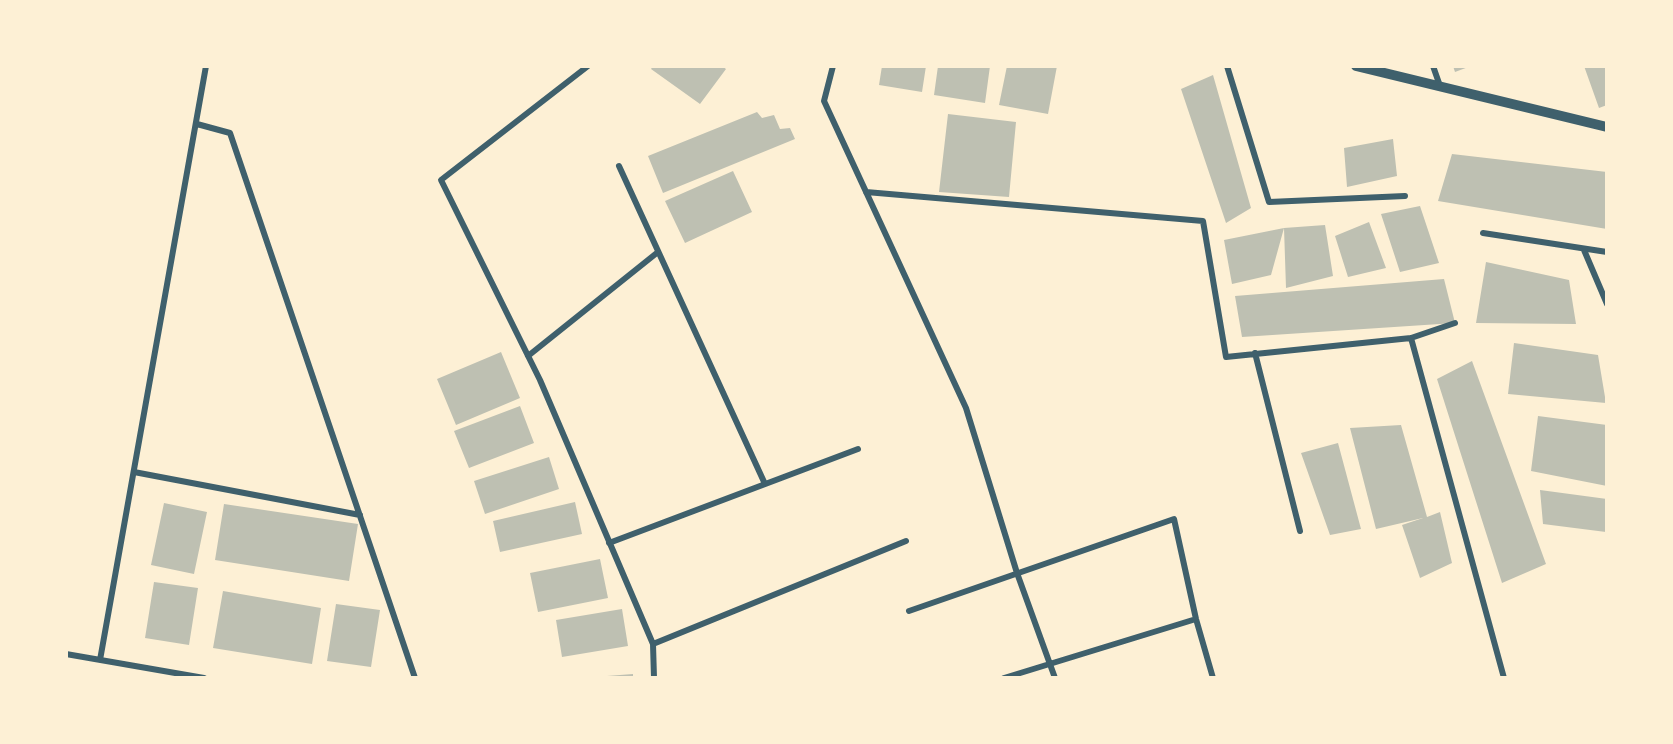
<!DOCTYPE html>
<html>
<head>
<meta charset="utf-8">
<style>
	body { margin:0 }
	#map { position:relative; width:1673px; height:744px; overflow:hidden; background:#fdf0d5; font-family:Montserrat,sans-serif }
	canvas { display:block }
	.frame { position:absolute; inset:0; border:68px solid #fdf0d5; pointer-events:none }
</style>
</head>
<body>
<div id="map">
<canvas width="1673" height="744"></canvas>
<div class="frame"></div>
</div>
<script>
const context = document.querySelector('canvas').getContext('2d');
context.lineJoin = 'round';
function fill(path, color) { context.fillStyle = color; context.fill(path, 'evenodd'); }
const toPath = rows => new Path2D(rows.map(r => 'M' + r).join(''));
function trace(path, color, width, dash) { context.strokeStyle = color; context.lineWidth = width; context.lineCap = dash ? 'butt' : 'round'; context.setLineDash(dash || []); context.stroke(path); }
fill(toPath([
	[653,66,722,66,726,69,700,104,651,69],
	[882,66,926,66,922,92,879,85],
	[938,66,990,66,985,103,934,95],
	[1007,66,1057,66,1048,114,999,105],
	[1453,66,1471,66,1455,72],
	[1584,66,1607,66,1607,105,1599,108],
	[1213,75,1251,208,1226,223,1181,89],
	[757,112,762,118,774,115,780,129,790,128,795,139,663,193,648,156],
	[948,114,1016,122,1009,197,939,192],
	[1393,139,1397,176,1347,187,1344,148],
	[1452,154,1607,172,1607,229,1438,201],
	[733,171,752,212,685,243,665,201],
	[1420,206,1439,263,1400,272,1381,214],
	[1369,222,1386,268,1348,277,1335,236],
	[1325,225,1333,276,1286,288,1284,228],
	[1284,228,1271,275,1232,284,1224,240],
	[1486,262,1569,280,1576,324,1476,323],
	[1444,279,1455,323,1242,337,1235,296],
	[1514,343,1598,355,1606,403,1508,394],
	[501,352,520,398,456,425,437,379],
	[1472,361,1546,564,1502,583,1437,379],
	[520,406,534,443,469,468,454,431],
	[1538,416,1607,425,1607,486,1531,471],
	[1401,425,1427,517,1440,512,1452,563,1420,578,1402,525,1423,518,1376,529,1350,428],
	[1338,443,1361,529,1330,535,1301,453],
	[549,457,559,489,485,514,474,481],
	[1540,490,1607,499,1606,532,1543,524],
	[575,502,582,534,500,552,493,521],
	[164,503,207,512,194,574,151,565],
	[224,504,358,524,349,581,215,560],
	[600,559,608,598,538,612,530,573],
	[154,582,198,588,189,645,145,638],
	[223,591,321,608,312,664,213,648],
	[336,604,380,610,371,667,327,661],
	[622,609,628,646,562,657,556,620],
	[633,674,633,678,607,678,607,676]
]), '#bec0b2');
trace(toPath([
	[588,66,441,180,540,380,653,644,654,678],
	[833,66,824,101,966,408,1017,573,1055,678],
	[1227,66,1269,202,1405,196],
	[1433,66,1440,86],
	[197,124,230,133,415,678],
	[619,166,765,484],
	[866,192,1203,221,1226,357,1411,338,1455,323],
	[1483,233,1607,252],
	[1584,250,1607,304],
	[1411,338,1504,678],
	[1255,353,1300,531],
	[528,356,658,252],
	[134,472,360,515],
	[609,543,858,449],
	[909,611,1174,519,1196,619,1213,678],
	[653,644,906,541],
	[66,654,204,678],
	[100,660,206,66],
	[1004,678,1196,619]
]), '#3f606c', 6);
trace(toPath([
	[1356,66,1607,127]
]), '#3f606c', 10);
</script>
</body>
</html>
